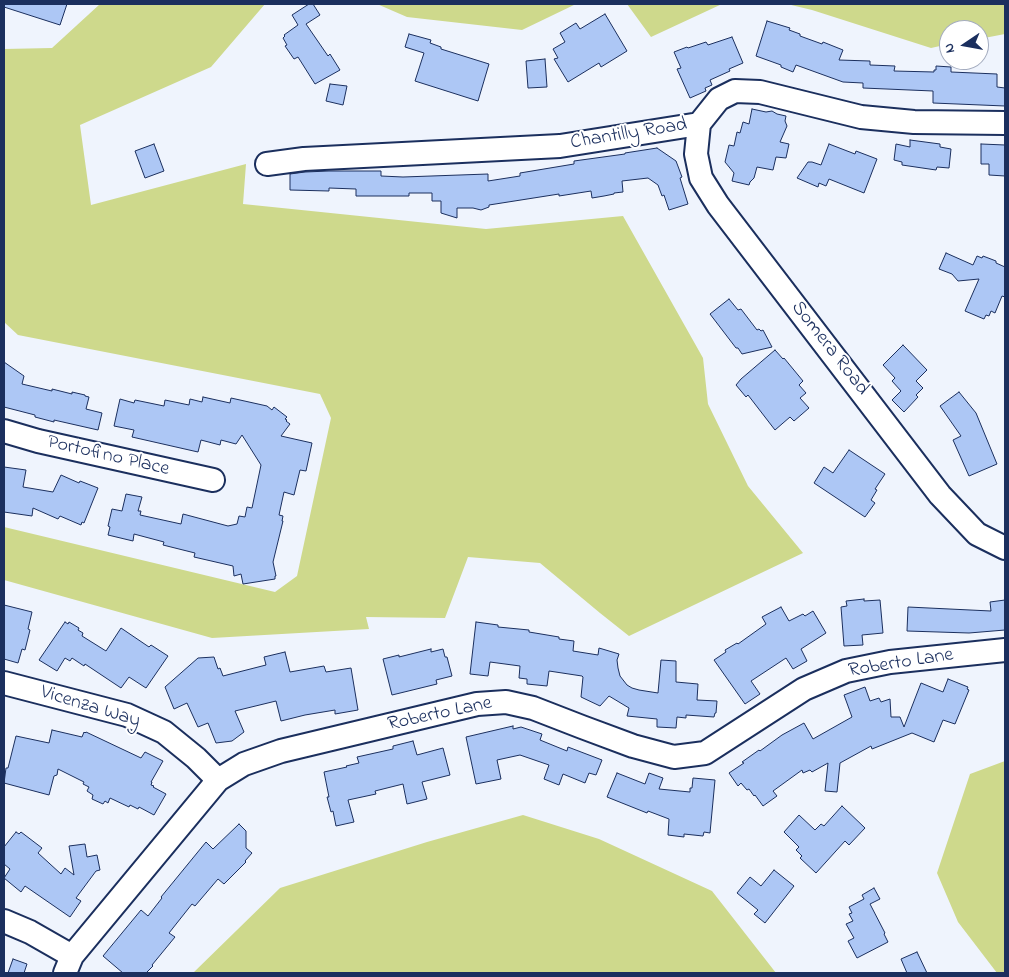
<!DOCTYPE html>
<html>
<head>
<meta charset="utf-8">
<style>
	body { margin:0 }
	#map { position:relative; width:1009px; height:977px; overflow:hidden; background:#eff4fd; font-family:"Indie Flower",sans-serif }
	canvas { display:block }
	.frame { position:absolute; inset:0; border:5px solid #1b2f5e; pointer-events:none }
	.north { position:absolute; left:939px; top:20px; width:50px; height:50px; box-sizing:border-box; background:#fff; border:1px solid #a4acbf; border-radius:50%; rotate:258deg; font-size:14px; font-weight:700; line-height:20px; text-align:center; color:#1b2f5e }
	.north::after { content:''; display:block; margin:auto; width:18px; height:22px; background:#1b2f5e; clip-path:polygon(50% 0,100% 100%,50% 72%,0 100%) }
</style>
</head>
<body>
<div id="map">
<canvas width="1009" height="977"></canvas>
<div class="frame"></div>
<div class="north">N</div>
</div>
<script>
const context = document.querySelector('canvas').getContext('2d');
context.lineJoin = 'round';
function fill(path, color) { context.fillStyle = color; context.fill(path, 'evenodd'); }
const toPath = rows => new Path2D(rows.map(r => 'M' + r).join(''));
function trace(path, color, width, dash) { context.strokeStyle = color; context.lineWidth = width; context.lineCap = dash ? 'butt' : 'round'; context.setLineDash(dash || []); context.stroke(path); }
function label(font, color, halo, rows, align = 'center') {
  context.font = font + ' "Indie Flower",sans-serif'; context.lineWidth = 4; context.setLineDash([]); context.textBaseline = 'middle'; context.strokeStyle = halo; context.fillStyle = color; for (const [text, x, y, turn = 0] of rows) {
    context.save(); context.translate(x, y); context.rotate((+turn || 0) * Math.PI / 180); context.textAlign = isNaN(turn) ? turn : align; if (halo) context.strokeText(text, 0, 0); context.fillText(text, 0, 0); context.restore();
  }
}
fill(toPath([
	[100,4,265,4,211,67,80,125,91,205,246,164,243,204,486,229,623,216,703,358,708,404,748,486,803,553,629,636,600,613,540,563,468,557,445,618,366,617,369,629,212,638,4,580,4,527,275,592,297,576,331,418,320,394,18,335,4,322,4,49,52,48],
	[377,4,576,4,522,30,407,17],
	[627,4,722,4,651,37],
	[787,4,1005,4,1005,34,979,39,979,30,949,30,949,44,931,48,812,10],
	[1005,761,1005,973,997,973,958,922,937,873,970,774],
	[523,815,599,839,712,891,776,973,193,973,280,888,427,842]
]), '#ced98c');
const building = toPath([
	[4,4,67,4,60,25,4,7,4,4],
	[309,4,313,4,320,15,306,24,328,56,330,54,340,70,315,84,298,57,294,59,285,46,287,45,283,38,285,36,284,35,298,25,292,15,309,4],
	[605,14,627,51,601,67,599,63,568,82,554,59,558,58,553,49,565,42,560,33,576,23,580,29,605,14],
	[767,21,790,28,789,30,800,34,800,36,822,44,823,42,843,50,839,60,870,61,870,65,895,66,894,71,934,72,934,70,936,70,936,66,951,67,951,72,997,74,997,87,1005,88,1005,106,933,103,933,91,863,88,863,83,843,82,796,65,793,72,781,67,781,65,756,56,767,21],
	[409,34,431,40,430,43,441,47,441,49,489,64,478,101,415,81,424,53,405,47,409,34],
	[732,37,743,63,729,69,730,71,710,80,712,85,705,88,706,91,690,98,677,69,681,68,674,52,687,47,688,48,706,42,708,45,732,37],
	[545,59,547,87,528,88,526,61,545,59],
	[330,84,347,86,343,105,326,101,330,84],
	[752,109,766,112,772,111,777,114,786,116,785,121,787,126,780,142,789,144,786,158,776,157,773,170,757,167,754,178,750,182,749,185,732,181,734,173,725,162,729,145,734,146,737,132,740,133,743,122,749,124,752,109],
	[910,140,940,144,940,147,951,149,949,168,937,167,936,170,902,165,902,162,894,160,896,144,910,147,910,140],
	[154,144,164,171,145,178,135,151,154,144],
	[829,144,855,154,856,151,877,159,864,193,829,179,826,186,819,183,818,187,797,178,808,162,812,162,821,165,829,144],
	[981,144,1005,145,1005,176,989,175,989,164,981,164,981,144],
	[657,148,676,161,682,177,680,178,688,204,669,210,664,195,662,196,658,185,648,178,622,181,623,192,614,193,614,194,604,196,592,198,591,191,559,196,559,194,489,205,489,207,481,210,473,208,457,208,457,218,441,213,441,201,432,201,432,193,409,193,409,196,356,196,356,189,329,188,329,191,290,190,290,174,305,172,329,171,381,171,381,176,403,177,488,174,488,181,520,176,520,173,574,164,574,161,625,154,625,153,657,148],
	[946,253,973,265,977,256,982,258,983,256,996,261,996,263,1005,267,1005,297,1002,296,995,313,991,311,989,316,986,315,984,319,965,311,979,279,958,281,952,274,939,269,946,253],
	[729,299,738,310,741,309,757,330,759,329,761,331,763,330,772,347,742,354,738,348,736,348,710,314,729,299],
	[903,345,927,370,916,381,923,388,916,395,918,397,904,412,892,400,901,391,892,381,895,378,883,365,903,345],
	[775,350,783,359,784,358,803,381,799,385,806,393,800,398,809,408,794,421,790,417,775,430,748,395,746,397,736,385,741,379,775,350],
	[4,362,24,376,22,384,52,391,52,389,72,394,72,392,85,395,85,396,89,397,86,409,102,413,98,430,54,420,54,422,35,417,35,415,4,407,4,362],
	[959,392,976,413,997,464,969,476,953,440,961,436,940,406,959,392],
	[203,397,230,403,231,398,267,406,272,410,274,407,287,417,285,419,287,420,286,421,290,424,281,436,312,443,306,471,300,470,294,495,284,492,279,515,283,516,282,521,283,521,273,562,276,576,275,576,275,579,243,584,241,574,234,576,233,566,194,557,195,553,163,545,164,542,134,534,133,541,108,535,110,527,108,526,112,509,122,511,126,494,142,497,138,511,141,511,140,515,181,524,183,514,228,526,237,524,239,516,245,517,247,507,252,508,261,465,242,435,236,444,221,440,220,445,201,440,198,452,132,437,134,430,114,426,120,399,134,403,135,400,164,406,165,400,189,405,190,399,202,402,203,397],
	[849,450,885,474,875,489,877,490,871,500,875,503,865,517,814,483,824,467,833,473,849,450],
	[4,467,26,470,23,487,53,492,61,475,79,483,80,481,98,488,84,523,82,522,81,525,60,516,58,519,33,508,32,516,4,512,4,467],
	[864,599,864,601,880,600,883,633,862,635,863,645,844,646,841,607,847,606,846,601,864,599],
	[1005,600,1005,630,969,633,907,631,908,607,991,611,990,602,1005,600],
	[4,605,32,612,28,629,30,630,25,650,22,649,18,663,4,659,4,605],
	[781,607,789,621,803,614,805,616,813,611,826,633,801,649,807,661,793,669,786,658,751,681,760,694,745,704,714,660,726,652,725,650,737,643,738,644,766,624,762,617,781,607],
	[65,622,68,624,69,622,79,628,78,630,83,633,82,636,106,651,121,628,149,647,151,645,168,656,146,688,129,677,121,688,85,664,84,666,72,658,70,661,65,658,57,671,39,660,65,622],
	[476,622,498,625,498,627,529,630,529,632,559,637,559,639,574,641,573,651,598,655,599,648,619,654,617,660,618,668,620,676,627,685,632,688,639,690,658,693,661,660,676,661,676,682,698,684,697,700,717,701,716,713,715,713,714,717,686,715,686,718,677,717,676,728,657,727,657,719,627,716,629,708,609,696,600,706,581,697,583,677,582,676,549,671,547,686,527,684,527,679,519,678,520,666,490,662,488,676,470,674,476,622],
	[431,649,431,652,443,649,445,657,447,657,452,676,436,680,437,684,392,695,383,659,399,655,399,657,431,649],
	[285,652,290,672,324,666,326,672,351,668,358,710,335,714,335,710,305,715,281,721,276,701,235,711,244,732,232,741,216,743,208,723,198,727,187,703,174,709,165,687,198,658,214,657,218,669,220,668,223,676,266,665,264,657,285,652],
	[948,679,968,687,967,689,969,690,955,724,943,720,934,742,912,733,872,749,871,746,840,763,837,792,825,791,828,763,812,772,810,770,803,773,802,770,773,791,777,796,763,806,755,795,754,796,749,789,747,790,741,783,738,786,729,773,744,763,742,762,759,750,760,751,782,735,804,723,813,739,852,717,844,695,865,687,870,701,879,698,881,702,890,699,891,717,900,717,904,727,921,683,943,692,948,679],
	[513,726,513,729,521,727,542,734,540,740,567,751,568,747,602,760,596,775,589,773,585,783,563,774,559,785,544,779,549,765,520,755,497,760,501,779,476,784,466,737,513,726],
	[52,730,82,737,84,732,85,733,86,732,141,758,145,752,163,761,151,782,152,782,151,785,154,786,153,787,166,794,154,815,139,807,138,809,130,805,129,807,110,798,108,803,105,801,103,804,92,799,93,795,87,791,89,787,83,784,84,782,58,769,57,775,54,776,49,795,4,783,6,768,8,768,16,736,49,743,52,730],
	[413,741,417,755,443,748,450,775,422,782,427,799,407,804,403,784,375,791,376,794,348,800,354,822,336,826,333,811,331,812,327,797,329,797,324,772,347,767,346,766,359,763,357,757,393,749,393,746,413,741],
	[617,773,645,784,649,773,663,778,659,789,690,792,690,788,692,788,693,778,715,780,710,833,704,832,703,836,684,834,684,837,668,835,669,819,648,811,647,813,607,797,617,773],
	[842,806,865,828,849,845,845,841,816,873,800,858,802,856,796,850,799,847,784,832,799,815,815,830,821,824,824,826,842,806],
	[239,824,246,831,246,848,252,853,245,861,246,862,224,884,218,879,195,906,192,904,169,933,175,937,152,965,153,966,146,973,123,973,103,956,141,910,148,916,162,898,161,897,206,842,213,849,239,824],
	[16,832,19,834,21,832,42,848,38,853,61,874,65,868,74,875,69,846,85,844,87,857,97,855,100,870,96,871,76,898,81,901,70,917,25,886,21,892,4,878,10,869,4,864,4,847,16,832],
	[774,870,794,886,765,923,754,914,758,910,737,893,750,877,761,886,774,870],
	[874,888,880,899,870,904,885,933,884,934,888,942,857,958,848,941,854,938,846,924,853,921,849,914,852,913,849,907,864,899,862,895,874,888],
	[917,952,927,973,907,973,901,959,917,952],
	[13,959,27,964,24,973,8,973,13,959]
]);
fill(building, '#adc7f5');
trace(building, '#1b2f5e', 1);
const minor = toPath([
	[699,124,696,154,701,178,718,205,940,495,977,534,1005,548],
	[267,164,304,159,560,146,699,124,719,99,735,91,760,92,861,117,914,122,1005,123],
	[4,431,38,441,213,480],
	[4,683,127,715,164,732,196,758,218,780],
	[4,921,30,932,72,956],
	[65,973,72,956,218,780,244,764,281,751,477,704,506,702,533,708,582,727,633,746,674,757,705,753,804,689,846,671,890,662,1005,650]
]);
trace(minor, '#1b2f5e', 26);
trace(minor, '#fff', 22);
label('20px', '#1b2f5e', '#fff', [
	["Chantilly Road",629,135,-9],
	["Somera Road",829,349,52],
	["Portofino Place",108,457,13],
	["Roberto Lane",901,664,-9],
	["Vicenza Way",90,708,17],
	["Roberto Lane",440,715,-12]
]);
</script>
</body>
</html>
